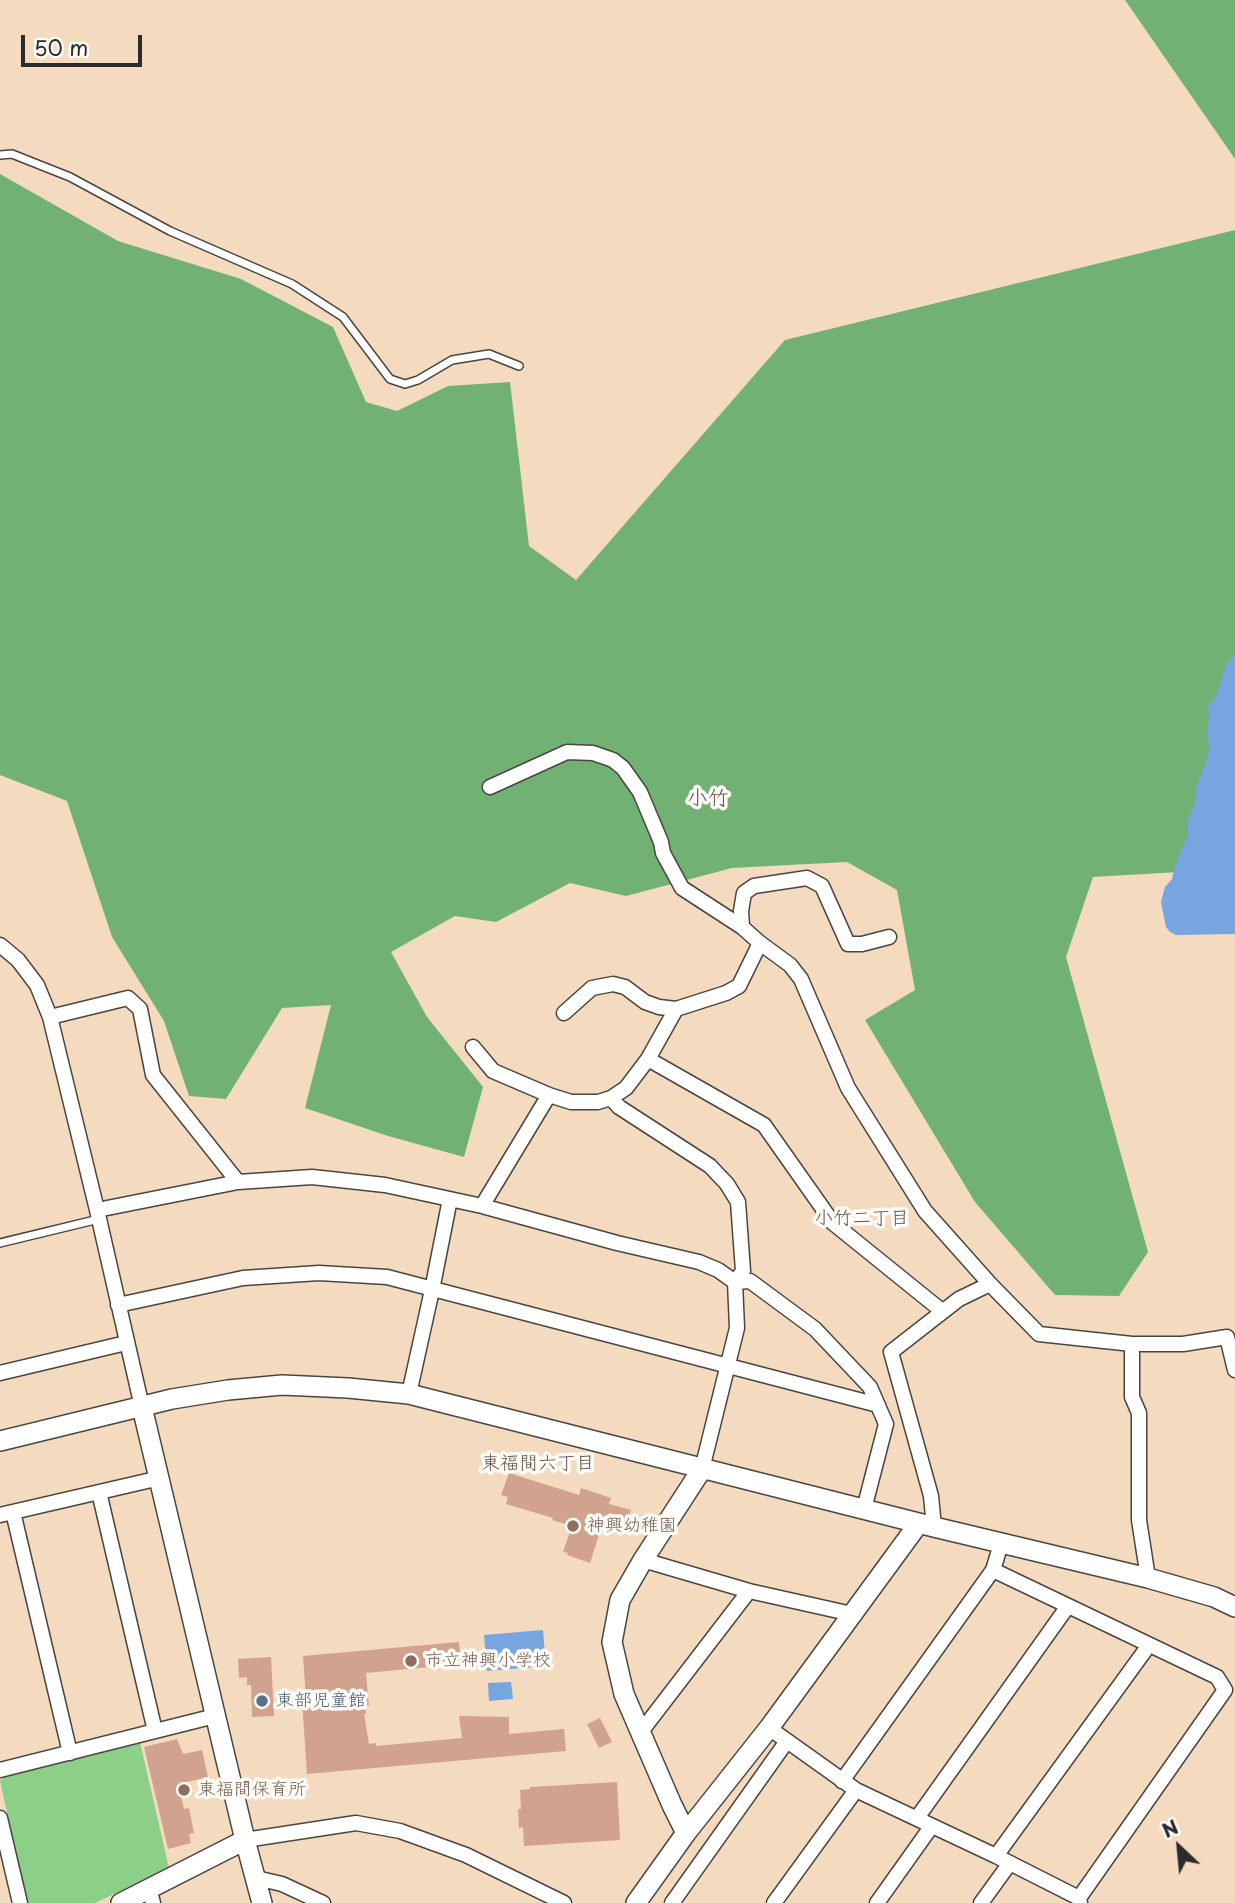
<!DOCTYPE html>
<html>
<head>
<meta charset="utf-8">
<style>
	body { margin:0 }
	#map { position:relative; width:1235px; height:1903px; overflow:hidden; background:#f4dbbf; font-family:"Playpen Sans",sans-serif }
	canvas { display:block }
	.north { position:absolute; left:1144px; top:1812px; width:70px; height:70px; -webkit-text-stroke:5px #fdfcf7; paint-order:stroke; rotate:334deg; font-size:19px; font-weight:700; line-height:28px; text-align:center; color:#2b2b2b }
	.north::after { content:''; display:block; margin:auto; width:24px; height:32px; background:#2b2b2b; clip-path:polygon(50% 0,100% 100%,50% 72%,0 100%) }
	.scale { position:absolute; left:21px; top:35px; width:121px; height:32px; box-sizing:border-box; border:4px solid #2b2b2b; border-top:0; padding-left:9px; font-size:21px; line-height:24px; white-space:nowrap; color:#2b2b2b; -webkit-text-stroke:5px #fdfcf7; paint-order:stroke }
</style>
</head>
<body>
<div id="map">
<canvas width="1235" height="1903"></canvas>
<div class="north">N</div>
<div class="scale">50 m</div>
</div>
<script>
const context = document.querySelector('canvas').getContext('2d');
context.lineJoin = 'round';
function fill(path, color) { context.fillStyle = color; context.fill(path, 'evenodd'); }
const toPath = rows => new Path2D(rows.map(r => 'M' + r).join(''));
function trace(path, color, width, dash) { context.strokeStyle = color; context.lineWidth = width; context.lineCap = dash ? 'butt' : 'round'; context.setLineDash(dash || []); context.stroke(path); }
function label(font, color, halo, rows, align = 'center') {
  context.font = font + ' "Playpen Sans","Klee One",sans-serif'; context.lineWidth = 7; context.setLineDash([]); context.textBaseline = 'middle'; context.strokeStyle = halo; context.fillStyle = color; for (const [text, x, y, turn = 0] of rows) {
    context.save(); context.translate(x, y); context.rotate((+turn || 0) * Math.PI / 180); context.textAlign = isNaN(turn) ? turn : align; if (halo) context.strokeText(text, 0, 0); context.fillText(text, 0, 0); context.restore();
  }
}
fill(toPath([
	[140,1742,169,1868,95,1903,27,1903,0,1781,6,1774]
]), '#8ccf88');
fill(toPath([
	[1125,0,1235,0,1235,159],
	[0,174,118,241,241,279,333,327,366,402,397,411,448,386,510,382,529,546,576,580,785,340,1235,230,1235,705,1179,872,1093,877,1066,957,1148,1252,1119,1296,1055,1295,975,1202,865,1020,915,990,897,890,847,862,732,868,626,896,570,883,496,922,455,916,391,952,427,1017,483,1087,464,1157,388,1136,305,1108,331,1005,282,1008,226,1099,189,1096,164,1021,112,937,67,801,0,775]
]), '#71b274');
fill(toPath([
	[1235,656,1235,934,1176,935,1170,932,1166,927,1161,902,1165,887,1172,879,1175,866,1188,835,1188,819,1196,802,1195,790,1207,760,1209,747,1207,726,1209,721,1208,707,1215,698,1227,663,1231,658],
	[543,1630,546,1666,487,1671,484,1635],
	[511,1682,513,1699,489,1701,488,1683]
]), '#76a5e0');
fill(toPath([
	[509,1473,579,1495,581,1488,611,1498,609,1504,631,1510,626,1526,604,1519,590,1563,567,1555,568,1553,563,1552,572,1526,552,1520,553,1518,506,1504,508,1497,501,1495],
	[459,1642,461,1664,366,1673,369,1706,365,1706,366,1714,364,1714,369,1744,376,1743,376,1746,462,1738,459,1716,509,1717,509,1734,564,1729,566,1751,307,1774,302,1700,306,1700,303,1656],
	[271,1657,274,1716,252,1717,251,1685,247,1685,247,1677,239,1678,238,1659],
	[600,1718,612,1742,599,1748,587,1724],
	[177,1739,183,1754,202,1750,208,1777,178,1784,184,1809,189,1808,194,1833,189,1834,191,1843,168,1849,144,1747],
	[617,1782,620,1840,524,1846,523,1827,519,1828,518,1809,521,1809,520,1790,530,1789,530,1787]
]), '#d1a28d');
const lane = toPath([
	[0,155,12,154,70,177,170,231,292,284,343,317,390,379,405,384,418,380,452,360,489,354,519,366],
	[0,1243,99,1219]
]);
const street = toPath([
	[490,787,567,752,593,753,613,760,623,768,640,792,661,842,663,853,682,888,742,927,760,943,790,965,801,979,848,1088,925,1211,990,1284,1039,1334,1132,1344,1183,1344,1227,1337,1235,1370],
	[742,927,741,911,744,893,754,886,807,878,822,886,848,944,862,944,889,937],
	[0,945,18,960,37,985,50,1017,97,1210,142,1407],
	[564,1013,592,988,613,984,625,987,645,1002,659,1007,676,1009],
	[50,1017,128,998,140,1009,153,1075,238,1182],
	[473,1047,493,1071,549,1095,571,1102,598,1102,611,1098,626,1088,648,1059,676,1009,726,993,739,986,760,943],
	[648,1059,764,1125,833,1223,942,1311],
	[611,1098,619,1107,710,1166,727,1184,738,1202,743,1271,735,1282,737,1328,702,1469],
	[482,1206,549,1095],
	[97,1210,238,1182,312,1177,385,1185,482,1206,617,1243,699,1262,718,1270,735,1282,750,1281,815,1329,870,1387,886,1424,864,1509],
	[118,1305,243,1278,319,1273,387,1277,878,1405],
	[1132,1344,1132,1397,1139,1413,1139,1520,1148,1578],
	[0,1373,126,1343],
	[409,1394,432,1290,450,1199],
	[99,1492,155,1731],
	[13,1512,70,1753],
	[0,1515,160,1478],
	[934,1527,931,1496,891,1352,959,1299,990,1284],
	[643,1560,749,1591,852,1614],
	[993,1570,1217,1677,1225,1690,1079,1898,1080,1903],
	[769,1728,856,1790,996,1856,1079,1898],
	[640,1733,749,1591],
	[0,1770,215,1716],
	[842,1781,993,1570,1001,1544],
	[0,1818,20,1903],
	[917,1818,1068,1606],
	[245,1840,356,1823,400,1831,466,1855,564,1903],
	[996,1856,1149,1645],
	[256,1878,282,1884,323,1903],
	[149,1888,153,1903],
	[672,1903,787,1741],
	[774,1903,856,1790],
	[877,1903,931,1827],
	[981,1903,1010,1863]
]);
const secondary = toPath([
	[142,1407,245,1840,262,1903],
	[0,1441,172,1399,228,1390,282,1385,348,1388,409,1394,934,1527,1148,1578,1214,1597,1235,1607],
	[686,1833,672,1805,624,1694,612,1642,620,1600,643,1560,702,1469],
	[121,1903,245,1840],
	[636,1903,686,1833,769,1728,919,1523]
]);
trace(lane, '#494541', 10);
trace(street, '#494541', 17);
trace(secondary, '#494541', 22);
trace(lane, '#fff', 7);
trace(street, '#fff', 14);
trace(secondary, '#fff', 19);
for (const [x, y, r, color] of [
	[573,1526,7,"#8d6e63"],
	[411,1661,7,"#8d6e63"],
	[262,1701,7,"#5c6f8a"],
	[184,1790,7,"#8d6e63"]
]) { const dot = new Path2D(); dot.arc(x, y, r, 0, 2 * Math.PI); context.fillStyle = color; context.fill(dot); trace(dot, '#fdfcf7', 2.5); }
label('18px', '#785e54', '#fdfcf7', [
	["神興幼稚園",587,1526],
	["市立神興小学校",425,1661],
	["東福間保育所",198,1790]
], 'left');
label('18px', '#4e5e75', '#fdfcf7', [
	["東部児童館",276,1701]
], 'left');
label('19px', '#65554d', '#fdfcf7', [
	["小竹二丁目",862,1219],
	["東福間六丁目",538,1464]
]);
label('21px', '#65554d', '#fdfcf7', [
	["小竹",708,799]
]);
</script>
</body>
</html>
